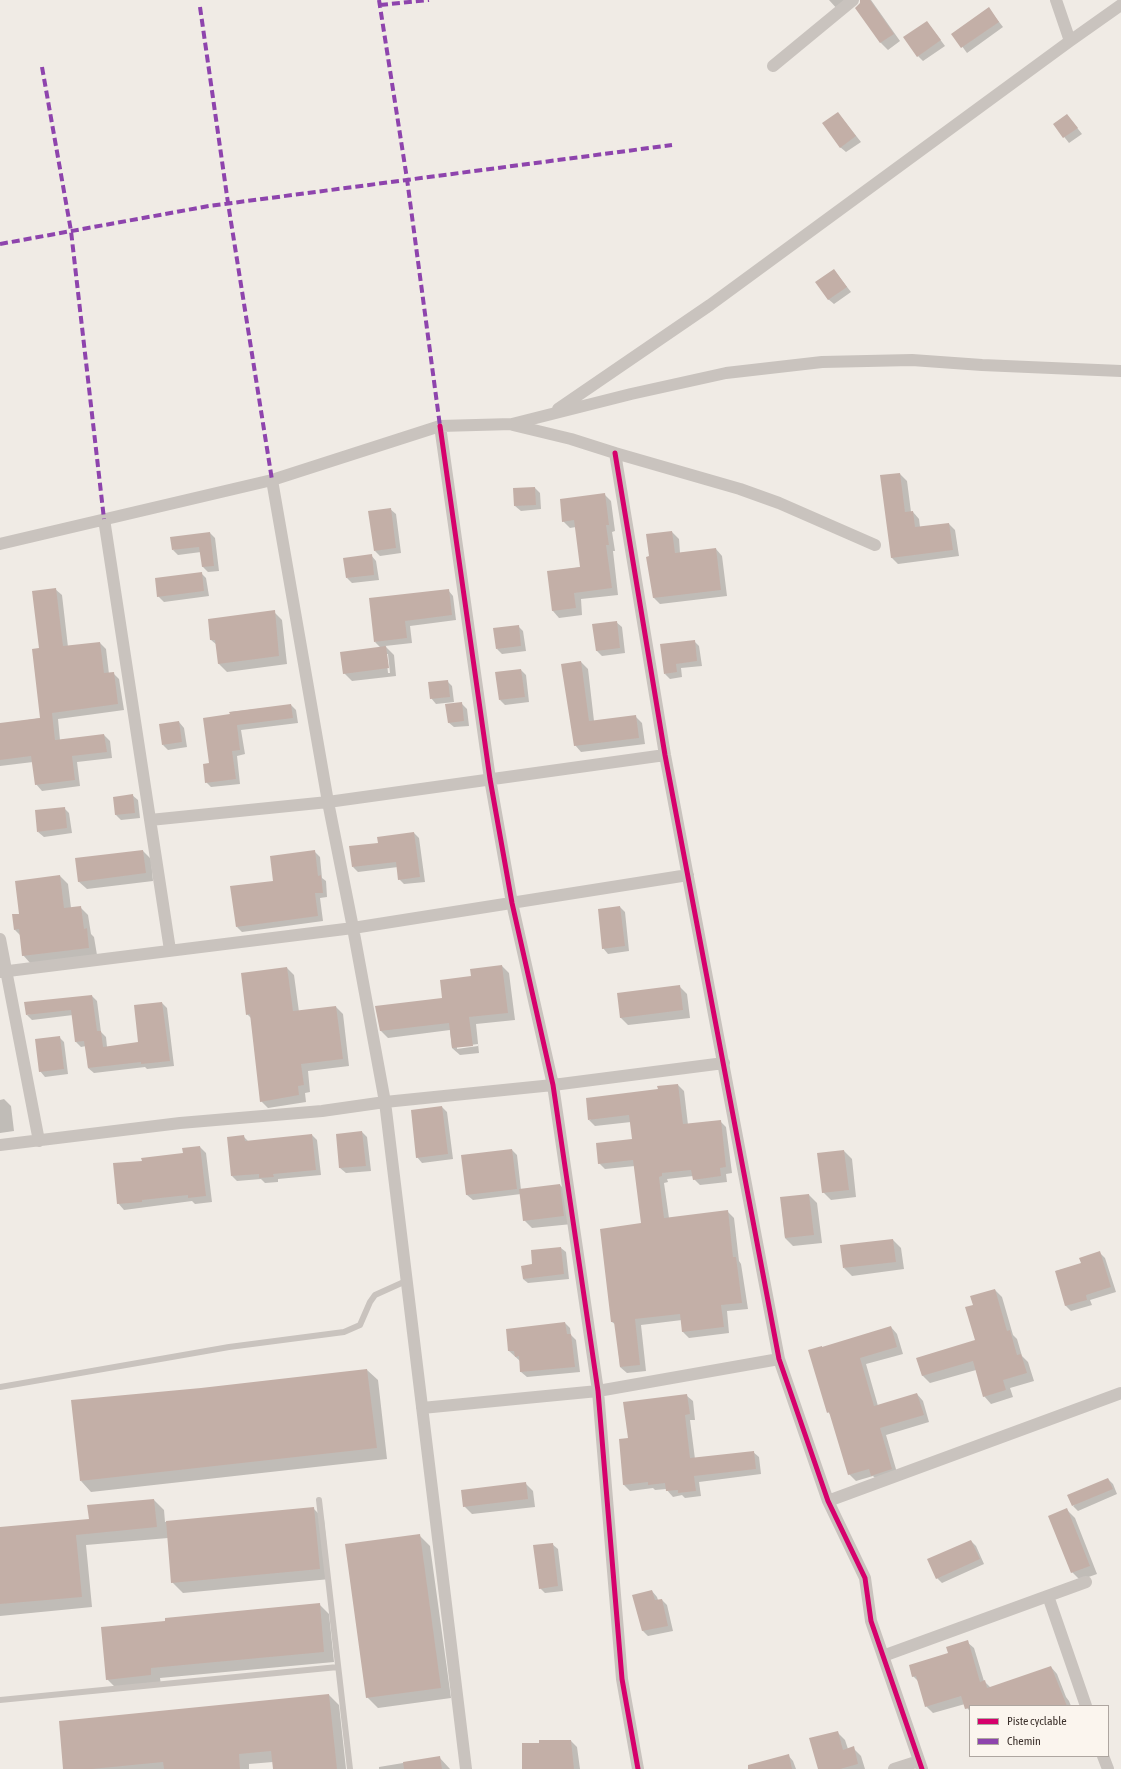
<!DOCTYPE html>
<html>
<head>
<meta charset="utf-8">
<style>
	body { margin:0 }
	#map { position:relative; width:1121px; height:1769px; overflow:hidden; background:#f0ebe5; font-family:"Asap Condensed",sans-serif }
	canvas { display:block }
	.legend { position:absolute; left:969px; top:1705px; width:140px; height:52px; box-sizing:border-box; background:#fbf5ee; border:1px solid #aea6a0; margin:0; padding:5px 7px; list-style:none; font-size:12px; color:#3b302b }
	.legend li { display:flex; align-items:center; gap:8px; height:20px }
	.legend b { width:20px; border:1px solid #aea6a0 }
</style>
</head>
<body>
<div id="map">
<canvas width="1121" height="1769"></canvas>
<ul class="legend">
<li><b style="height:5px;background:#d6006c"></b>Piste cyclable</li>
<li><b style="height:5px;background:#8e44ad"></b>Chemin</li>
</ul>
</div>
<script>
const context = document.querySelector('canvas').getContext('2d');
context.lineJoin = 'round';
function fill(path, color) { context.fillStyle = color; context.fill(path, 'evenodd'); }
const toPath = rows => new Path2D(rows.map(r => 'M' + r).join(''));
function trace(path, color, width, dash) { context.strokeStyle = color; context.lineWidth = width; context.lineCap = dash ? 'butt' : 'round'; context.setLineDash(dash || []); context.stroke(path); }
fill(toPath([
	[829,0,858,0,839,11],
	[861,0,871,0,900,41,888,50,881,43,856,8,861,3],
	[989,9,1003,27,967,53,953,34],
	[927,22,945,46,923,61,918,56],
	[838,113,861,142,846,152,840,147],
	[1067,115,1082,134,1069,143,1054,124],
	[834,270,851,292,834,304,828,299],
	[900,474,907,481,911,512,913,512,919,519,920,527,949,524,955,530,959,556,898,564,892,558,882,476],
	[535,488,540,493,541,509,521,511,515,506],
	[604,494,611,501,615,531,612,532,615,551,613,551,618,595,581,599,582,615,559,618,553,611,548,572,581,567,576,527,570,528,563,521],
	[390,509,396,514,401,553,380,556,375,551],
	[672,532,679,539,680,553,716,549,722,556,727,596,660,604,654,598,650,557],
	[210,533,215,538,219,571,208,572,203,567,201,552,178,555,173,550],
	[371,555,376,561,379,580,352,583,347,578],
	[201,573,206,578,209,596,164,602,158,596],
	[55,589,62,595,68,647,100,643,106,649,109,674,113,673,119,679,124,710,58,719,60,740,104,735,110,741,112,758,77,762,80,786,42,791,36,784,33,762,0,766,0,724,41,718,41,649],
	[448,590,453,596,456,620,410,626,412,643,385,646,394,655,396,676,352,681,344,673,381,648,375,642],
	[386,654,388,654,390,673,388,673],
	[274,612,282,620,287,664,227,672,219,664,217,645,211,640],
	[616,622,622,627,625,653,602,656,596,650],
	[518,626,523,631,526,651,502,654,497,649],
	[694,641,699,646,702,666,681,668,682,677,670,679,665,674],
	[581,662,588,669,594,721,635,716,642,723,645,744,581,752,575,745],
	[521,670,526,675,529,702,505,705,500,700],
	[447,681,452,686,454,702,436,704,431,698],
	[462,704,467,709,469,726,454,727,448,722],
	[291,705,296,710,298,723,241,730,245,754,237,756,240,784,211,787,206,782,210,764,231,715,230,712],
	[179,722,184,728,187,747,168,750,163,745],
	[132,795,138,800,140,818,121,820,116,815,114,798],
	[64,808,69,813,72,833,44,837,38,832],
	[414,833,419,838,425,882,404,884,399,879,398,867,358,872,353,867,379,844],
	[143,851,151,859,153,881,87,889,78,881],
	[314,851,320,857,322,878,326,881,327,897,320,898,323,921,242,932,237,927,275,881],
	[60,876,68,884,71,908,80,907,88,915,91,934,94,937,97,955,31,964,23,955,21,936,15,930,20,914],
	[620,907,625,912,629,951,608,954,603,948],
	[502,966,509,973,515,1020,476,1024,479,1053,460,1055,452,1048,450,1030,388,1038,380,1030,443,999,472,977],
	[478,1044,478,1046,457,1049,457,1047],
	[287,968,294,975,299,1012,336,1007,343,1014,349,1066,308,1071,310,1092,305,1093,306,1102,268,1108,261,1101,251,1018,247,1014],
	[679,986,687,994,690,1018,628,1025,620,1017],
	[92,996,97,1001,101,1032,106,1037,107,1047,139,1043,162,1003,167,1008,174,1066,147,1069,145,1067,94,1073,88,1068,86,1046,81,1047,76,1042,73,1015,32,1020,27,1015],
	[59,1037,64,1042,68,1074,45,1077,40,1071],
	[678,1085,684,1091,688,1125,720,1121,726,1127,732,1173,726,1174,727,1182,700,1185,694,1179,693,1176,667,1179,668,1182,664,1183,669,1218,727,1211,734,1218,739,1261,741,1264,748,1309,727,1311,729,1333,689,1338,683,1332,682,1320,641,1325,646,1371,627,1373,620,1367,616,1325,612,1322,642,1224,635,1166,605,1169,599,1163,633,1140,631,1122,595,1126,589,1120,659,1090],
	[4,1099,11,1106,14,1131,0,1133,0,1100],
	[442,1107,447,1112,453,1159,422,1163,417,1157],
	[362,1132,367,1137,371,1171,346,1173,340,1168,337,1135],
	[312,1135,317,1140,321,1175,278,1179,278,1182,265,1183,261,1179,237,1181,232,1176,244,1137,249,1142],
	[200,1147,206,1153,212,1202,195,1204,192,1201,124,1210,118,1203,143,1162,184,1154],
	[512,1150,517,1155,521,1190,560,1185,568,1193,572,1224,532,1228,524,1220,521,1194,473,1200,467,1195,463,1156],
	[844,1151,852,1159,856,1197,831,1200,823,1192],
	[809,1195,817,1203,822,1243,793,1246,785,1238,781,1198],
	[893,1240,901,1248,904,1269,852,1276,844,1268],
	[561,1248,566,1252,569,1279,528,1283,523,1279],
	[1100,1253,1105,1258,1116,1292,1090,1300,1092,1305,1071,1311,1066,1306,1056,1271,1082,1264],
	[995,1290,1002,1297,1013,1335,1017,1339,1022,1356,1028,1362,1034,1381,1010,1388,1013,1397,991,1404,984,1396,976,1370,930,1383,923,1376,918,1358,976,1341],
	[565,1323,570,1328,571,1335,576,1340,580,1372,527,1377,521,1372,520,1361,509,1351,507,1330],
	[891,1327,897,1334,903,1354,866,1364,878,1406,917,1394,923,1401,929,1422,886,1435,898,1476,879,1482,873,1476,856,1481,849,1474,832,1416,828,1412,823,1348],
	[367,1370,378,1380,387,1459,91,1492,81,1481,201,1389],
	[687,1396,693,1401,695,1420,690,1420,695,1459,753,1452,759,1457,761,1474,699,1482,701,1496,685,1498,682,1495,673,1497,666,1489,655,1490,653,1488,630,1491,624,1485,620,1440,629,1439],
	[1108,1479,1113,1484,1117,1494,1078,1511,1073,1506],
	[525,1483,533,1491,535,1507,472,1514,464,1506],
	[154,1500,164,1510,165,1522,313,1508,324,1519,330,1579,183,1593,172,1582,168,1538,86,1545,92,1607,0,1616,0,1528,90,1520],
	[1067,1510,1075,1518,1097,1574,1080,1580,1072,1572],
	[419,1535,430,1546,451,1698,378,1708,367,1697],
	[971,1541,976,1546,984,1564,942,1583,937,1578],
	[552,1544,558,1549,563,1591,545,1593,540,1588],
	[652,1591,657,1597,658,1600,662,1600,667,1605,673,1631,648,1636,643,1631,633,1596],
	[319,1604,329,1614,334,1662,160,1678,161,1685,117,1689,107,1679],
	[967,1642,974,1648,984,1681,991,1688,1051,1667,1057,1674,1066,1697,1069,1701,1071,1706,970,1706,970,1712,965,1704,933,1713,926,1706,919,1682,913,1676],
	[329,1695,339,1705,346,1769,274,1769,273,1762,249,1764,249,1769,64,1769],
	[837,1732,845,1740,848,1749,853,1748,861,1756,865,1769,819,1769],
	[571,1741,577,1747,580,1769,523,1769],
	[788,1755,793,1761,796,1769,751,1769],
	[439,1757,450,1769,379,1769,379,1767]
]), '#0003');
fill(toPath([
	[860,0,870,0,894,34,880,43,855,8,860,3],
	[989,7,999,22,961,48,951,34],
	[927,21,941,40,917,57,903,37],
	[838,112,856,136,840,148,822,123],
	[1067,114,1078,128,1063,138,1053,124],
	[834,269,847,287,828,300,815,282],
	[900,473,905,512,913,511,915,527,949,523,953,550,891,558,880,475],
	[535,487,536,505,514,506,513,488],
	[605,493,609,525,606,525,609,545,606,545,612,588,574,593,576,608,552,611,547,571,580,567,574,520,562,522,560,499],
	[391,508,396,548,374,551,368,511],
	[672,531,675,553,716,548,721,590,653,598,646,557,649,556,646,534],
	[210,532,214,566,202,567,199,547,172,550,170,537],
	[372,554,374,575,346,578,343,558],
	[202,572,204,591,157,597,155,578],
	[56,588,63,646,100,642,104,673,114,672,118,704,52,713,55,740,104,734,107,752,72,756,75,780,35,785,31,756,0,760,0,723,40,718,32,649,39,648,32,591],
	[449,589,452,615,405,621,407,638,374,642,369,598],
	[275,610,279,656,218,664,215,640,210,640,208,619],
	[617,621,620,648,596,651,592,624],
	[519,625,521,646,496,649,493,628],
	[695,640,697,661,676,664,677,672,664,674,660,644],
	[386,646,389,668,343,674,340,652],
	[581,661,589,721,636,715,639,738,574,746,561,664],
	[521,669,525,697,499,700,495,672],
	[448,680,450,697,430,699,428,682],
	[462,702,464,721,448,723,445,704],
	[291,704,293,718,237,725,240,750,232,751,236,779,205,783,203,764,209,763,203,718,230,714,229,712],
	[179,721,182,742,162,745,159,724],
	[133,794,135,813,115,815,113,797],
	[65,807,67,828,37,832,35,810],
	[414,832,420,877,398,880,396,862,352,867,349,846,378,843,377,837],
	[143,850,146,873,78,882,75,858],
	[315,850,318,876,321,875,323,893,315,893,318,916,236,927,230,886,273,881,270,856],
	[60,875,64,908,81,906,84,929,87,928,89,948,22,956,19,929,14,930,12,914,19,914,15,881],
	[620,906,625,946,602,949,598,909],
	[502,965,508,1013,469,1017,473,1046,452,1048,449,1023,380,1031,375,1006,442,998,440,980,471,976,470,969],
	[287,967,293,1011,336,1006,343,1059,301,1064,304,1085,298,1086,299,1095,260,1102,250,1014,246,1015,241,973],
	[680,985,683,1010,620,1018,617,993],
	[92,995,97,1031,101,1031,103,1047,138,1042,134,1005,162,1002,170,1061,141,1064,141,1062,88,1068,84,1041,75,1042,71,1010,26,1015,24,1002],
	[60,1036,64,1069,39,1072,35,1039],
	[678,1084,683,1124,721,1120,726,1167,720,1168,721,1176,693,1180,691,1170,662,1173,662,1176,659,1177,664,1218,728,1210,733,1257,736,1257,742,1303,721,1305,724,1327,682,1332,680,1314,635,1319,640,1365,620,1367,614,1322,611,1322,600,1229,641,1223,633,1160,598,1164,596,1143,632,1139,629,1115,588,1120,586,1098,658,1089,657,1086],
	[442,1106,448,1154,416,1158,411,1110],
	[362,1131,366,1166,339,1168,336,1134],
	[312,1134,316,1170,273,1174,274,1177,259,1178,259,1174,231,1176,227,1137,244,1135,245,1141],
	[200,1146,206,1196,188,1198,188,1195,142,1200,142,1202,117,1204,113,1163,142,1161,141,1158,183,1153,182,1148],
	[512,1149,517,1189,466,1195,461,1155],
	[844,1150,849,1190,822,1193,817,1153],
	[560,1184,564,1216,523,1221,519,1189],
	[809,1194,814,1235,785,1238,780,1197],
	[893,1239,896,1262,843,1268,840,1245],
	[561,1247,564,1274,523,1279,521,1266,532,1264,531,1250],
	[1100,1251,1111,1287,1086,1295,1087,1300,1065,1306,1055,1271,1081,1263,1079,1258],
	[995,1289,1007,1331,1010,1330,1017,1355,1021,1354,1027,1373,1003,1380,1006,1390,983,1397,973,1361,922,1376,916,1358,975,1340,965,1307,973,1305,970,1296],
	[565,1322,567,1334,571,1334,575,1367,520,1372,519,1356,515,1357,514,1351,508,1351,506,1329],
	[891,1326,897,1347,860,1358,874,1406,917,1393,924,1415,880,1428,892,1469,871,1476,869,1469,848,1475,829,1412,827,1413,808,1350,822,1346,822,1347],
	[367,1369,377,1448,80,1481,71,1400,201,1388],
	[687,1394,690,1414,685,1415,690,1458,754,1451,756,1469,694,1476,696,1491,678,1493,678,1490,666,1491,665,1483,648,1485,648,1482,623,1485,619,1439,628,1438,623,1402],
	[1108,1478,1113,1489,1072,1506,1067,1495],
	[526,1482,528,1499,463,1507,461,1490],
	[154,1499,157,1527,76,1535,82,1597,0,1604,0,1527,89,1519,87,1505],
	[314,1507,320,1569,171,1583,166,1521],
	[1067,1508,1090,1566,1071,1573,1048,1516],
	[420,1534,441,1688,366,1698,345,1544],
	[971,1540,980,1559,936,1579,927,1559],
	[553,1543,558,1586,539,1589,533,1545],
	[652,1590,655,1600,662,1599,668,1626,642,1631,632,1595],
	[320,1603,324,1652,151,1668,151,1675,106,1680,101,1627,165,1621,165,1618],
	[968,1640,980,1682,985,1680,987,1688,1051,1666,1067,1706,970,1706,970,1708,965,1709,961,1696,925,1707,916,1676,912,1677,909,1665,948,1653,946,1647],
	[329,1694,337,1769,273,1769,271,1751,239,1754,240,1769,164,1769,163,1762,92,1769,63,1769,59,1721],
	[838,1731,843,1750,854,1746,858,1764,840,1769,818,1769,809,1738],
	[539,1740,571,1740,574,1769,522,1769,522,1743,539,1743],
	[789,1754,792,1769,748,1769,748,1765],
	[440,1756,442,1769,404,1769,403,1762]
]), '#c3afa7');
trace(toPath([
	[0,1387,229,1347,344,1332,360,1325,370,1302,375,1295,406,1281],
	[319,1500,350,1769],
	[0,1700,338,1667]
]), '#c9c3be', 6);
trace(toPath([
	[1056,0,1070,41],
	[773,66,853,0],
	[558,409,710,305,1070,41,1121,5],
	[513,425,571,439,615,453,740,489,779,503,875,545],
	[440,426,490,779,512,903,553,1085,598,1391,622,1679,638,1769],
	[615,453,665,755,779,1359,828,1501,865,1578,871,1621,922,1769],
	[272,480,328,802,353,928,385,1102,466,1769],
	[104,519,170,950],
	[0,544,272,480,440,426,512,424,631,394,726,373,822,362,912,360,982,365,1121,371],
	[150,820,328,802,665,755],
	[0,939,39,1141],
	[0,972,353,928,688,875],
	[0,1145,180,1123,322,1111,385,1102,553,1085,724,1063],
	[422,1408,598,1391,779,1359],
	[828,1501,1121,1393],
	[1048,1596,1086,1706],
	[883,1656,1086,1582],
	[1103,1756,1108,1769],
	[894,1769,919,1761]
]), '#c9c3be', 12);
trace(toPath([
	[379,0,407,179,440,426],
	[380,5,429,0],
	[200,7,228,203,272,480],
	[42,67,71,231,104,519],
	[0,244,209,206,672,145]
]), '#8e44ad', 4, [8, 4]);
trace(toPath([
	[440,426,490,779,512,903,553,1085,598,1391,622,1679,638,1769],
	[615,453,665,755,779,1359,828,1501,865,1578,871,1621,922,1769]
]), '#d6006c', 5);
</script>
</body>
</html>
